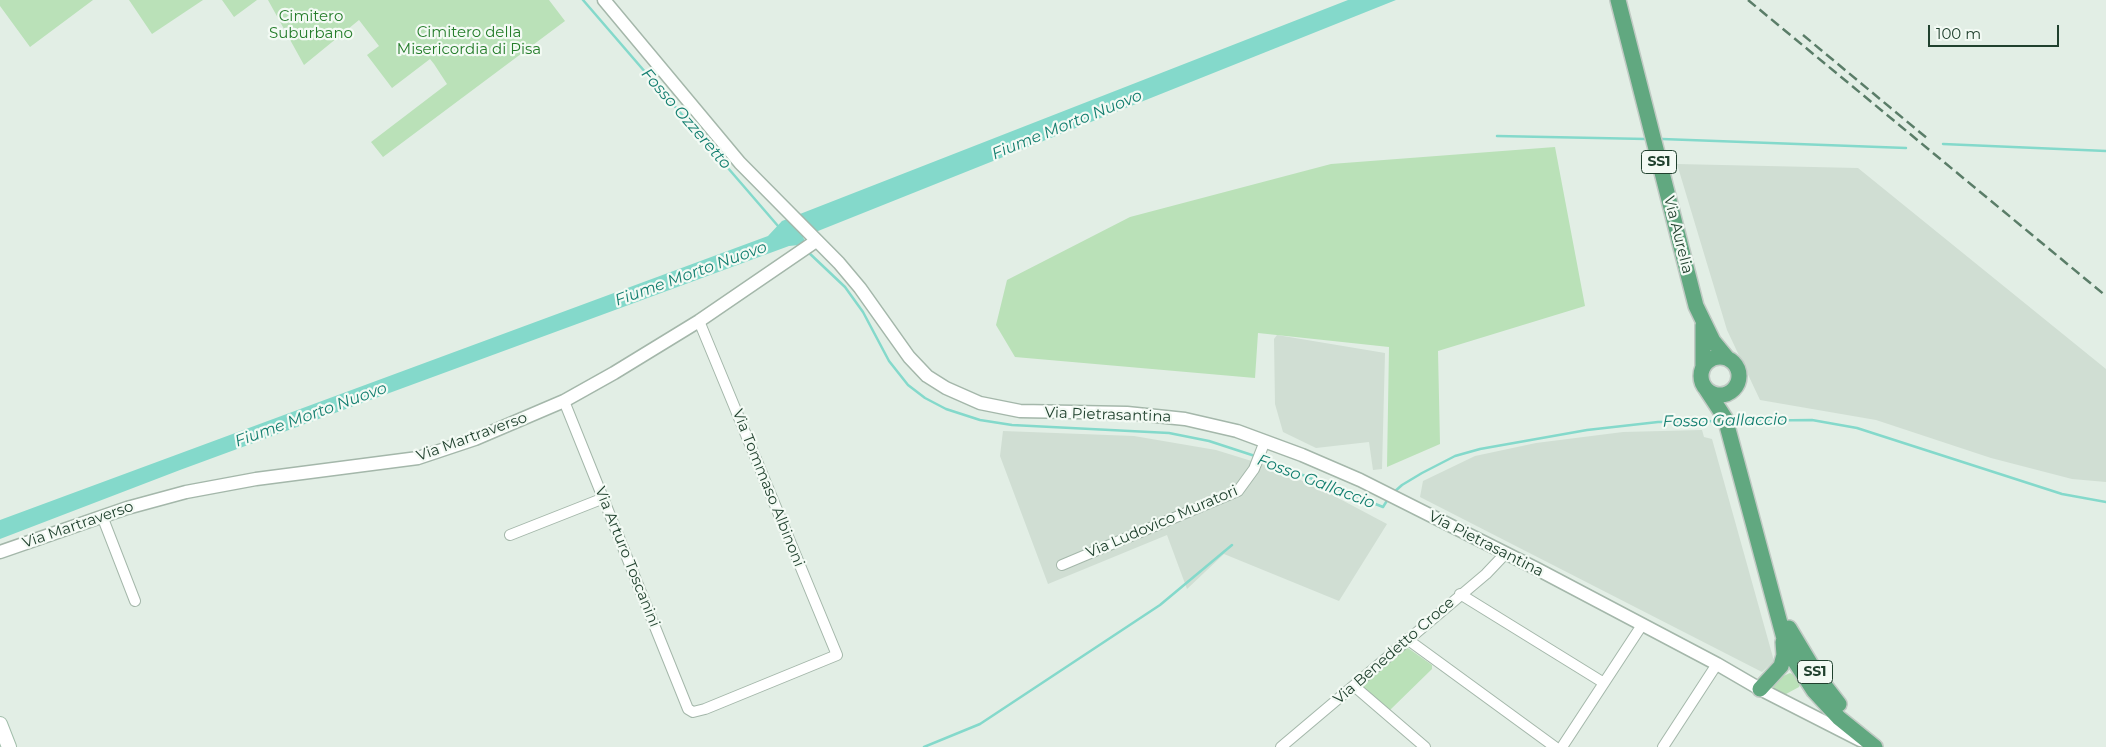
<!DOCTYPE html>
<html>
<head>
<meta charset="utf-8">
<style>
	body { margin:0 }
	#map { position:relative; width:2106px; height:747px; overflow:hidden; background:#e2eee5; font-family:Montserrat,sans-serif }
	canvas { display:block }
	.scale { position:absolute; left:1928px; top:25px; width:131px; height:22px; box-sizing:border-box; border:2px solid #20412e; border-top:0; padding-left:6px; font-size:15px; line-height:18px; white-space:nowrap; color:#20412e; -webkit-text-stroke:4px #f3faf4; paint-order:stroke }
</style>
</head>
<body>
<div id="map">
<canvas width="2106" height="747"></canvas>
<div class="scale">100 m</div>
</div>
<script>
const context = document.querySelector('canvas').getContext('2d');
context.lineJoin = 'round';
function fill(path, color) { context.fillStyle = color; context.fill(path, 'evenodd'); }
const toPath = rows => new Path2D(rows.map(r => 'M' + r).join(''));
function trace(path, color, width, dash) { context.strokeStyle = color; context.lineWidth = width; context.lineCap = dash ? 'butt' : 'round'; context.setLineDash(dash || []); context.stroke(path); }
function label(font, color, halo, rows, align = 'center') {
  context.font = font + ' Montserrat,sans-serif'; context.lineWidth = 4.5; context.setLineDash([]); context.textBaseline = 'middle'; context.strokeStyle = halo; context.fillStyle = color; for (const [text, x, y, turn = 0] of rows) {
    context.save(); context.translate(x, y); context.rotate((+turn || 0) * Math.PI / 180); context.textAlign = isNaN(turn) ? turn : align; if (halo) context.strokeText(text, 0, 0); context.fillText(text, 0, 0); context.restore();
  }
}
fill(toPath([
	[1677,164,1858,168,2106,369,2106,482,2072,479,1991,458,1876,420,1760,400,1727,330],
	[1277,335,1385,353,1382,469,1373,470,1369,442,1316,448,1283,432,1275,404,1274,339],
	[1702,430,1704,437,1712,439,1774,661,1762,672,1420,497,1423,481,1475,456,1536,443,1623,432],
	[1003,431,1134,436,1216,450,1271,467,1323,490,1387,524,1339,601,1224,554,1187,589,1167,535,1048,584,1000,456]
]), '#d0ded3');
fill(toPath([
	[0,0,93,0,30,47,0,6],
	[129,0,203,0,152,34],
	[222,0,257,0,234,17],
	[268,0,549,0,565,21,383,157,371,142,447,84,434,64,430,59,392,88,367,55,379,46,359,20,304,65],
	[1555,147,1585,306,1438,351,1440,444,1387,467,1389,347,1258,333,1255,378,1015,357,996,325,1007,280,1130,217,1331,164],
	[1404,648,1408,648,1432,665,1432,669,1390,710,1363,688,1363,684],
	[1790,673,1797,676,1801,682,1799,687,1786,694,1774,692,1774,685,1781,677]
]), '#bae1b8');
fill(toPath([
	[1348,0,1396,0,803,237,805,241,799,245,789,246,180,470,0,539,0,520,768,236,782,221]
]), '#84d9cb');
trace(toPath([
	[583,0,778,226],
	[1497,136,1646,139],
	[1662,139,1906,148],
	[1943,144,2106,151],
	[807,251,845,287,863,312,889,361,908,385,925,398,946,409,980,420,1012,425,1169,433,1209,441,1255,456],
	[1732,421,1812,420,1857,428,2062,494,2106,502],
	[1260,458,1383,507,1388,499],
	[1393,493,1402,485,1422,473,1455,456,1480,449,1587,430,1658,422,1722,421],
	[924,747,980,724,1160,605,1232,545]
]), '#84d9cb', 2.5);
const minor = toPath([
	[564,401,688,709,693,712,705,709,837,655,699,321],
	[102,516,135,601],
	[510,535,604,498],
	[1062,565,1238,491,1254,469,1265,441],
	[1460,594,1604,683],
	[1407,639,1555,747],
	[1354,686,1425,747],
	[1281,747,1486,574,1505,554],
	[1562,747,1642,625],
	[1663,747,1717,664]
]);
const tertiary = toPath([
	[604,0,740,163,839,263,860,288,909,357,927,376,946,388,980,403,1020,411,1127,413,1185,419,1237,431,1302,455,1360,480,1537,569,1717,664,1760,689,1860,740],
	[0,552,127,508,186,492,256,479,418,458,475,439,564,401,614,373,699,321,816,241]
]);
const secondary = toPath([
	[0,724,9,747]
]);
const primary = toPath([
	[1618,0,1696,306,1713,341,1727,358],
	[1703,325,1703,367],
	'1701 376a19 19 0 1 1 38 0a19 19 0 1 1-38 0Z',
	[1704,386,1725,418,1785,642,1794,660,1814,691,1839,718,1875,747],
	[1789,628,1819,678,1839,704],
	[1760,689,1781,666,1784,655,1783,642]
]);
trace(minor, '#a4b7aa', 12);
trace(tertiary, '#a4b7aa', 15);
trace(secondary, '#a2beab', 16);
trace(primary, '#c1cac4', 18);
trace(minor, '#fff', 10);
trace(tertiary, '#fff', 12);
trace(secondary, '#fff', 14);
trace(primary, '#61a880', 15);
trace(toPath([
	[1748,0,2106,296],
	[1803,35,1928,139]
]), '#5a7d68', 2.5, [10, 5]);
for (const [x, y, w] of [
	[1659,162,35],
	[1815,672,35]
]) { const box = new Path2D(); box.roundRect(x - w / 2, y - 11.5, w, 23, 4); context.fillStyle = '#f3faf4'; context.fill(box); trace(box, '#20412e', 1); }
label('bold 14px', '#20412e', null, [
	["SS1",1659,162],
	["SS1",1815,672]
]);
label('15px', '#257d2b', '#f3faf4', [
	["Cimitero",311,17],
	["Suburbano",311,34],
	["Cimitero della",469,33],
	["Misericordia di Pisa",469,50]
]);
label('15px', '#20412e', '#f3faf4', [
	["Via Aurelia",1678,235,76],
	["Via Pietrasantina",1108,415,2],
	["Via Martraverso",472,437,-20],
	["Via Tommaso Albinoni",768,488,68],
	["Via Ludovico Muratori",1162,522,-23],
	["Via Martraverso",78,525,-19],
	["Via Pietrasantina",1486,544,27],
	["Via Arturo Toscanini",627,557,68],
	["Via Benedetto Croce",1394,651,-41]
]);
label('italic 16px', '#127e6f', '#f3faf4', [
	["Fosso Ozzeretto",686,119,49],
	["Fiume Morto Nuovo",1067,125,-22],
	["Fiume Morto Nuovo",691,274,-20],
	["Fiume Morto Nuovo",311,415,-20],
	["Fosso Gallaccio",1725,421,-1],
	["Fosso Gallaccio",1316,482,21]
]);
</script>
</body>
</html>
